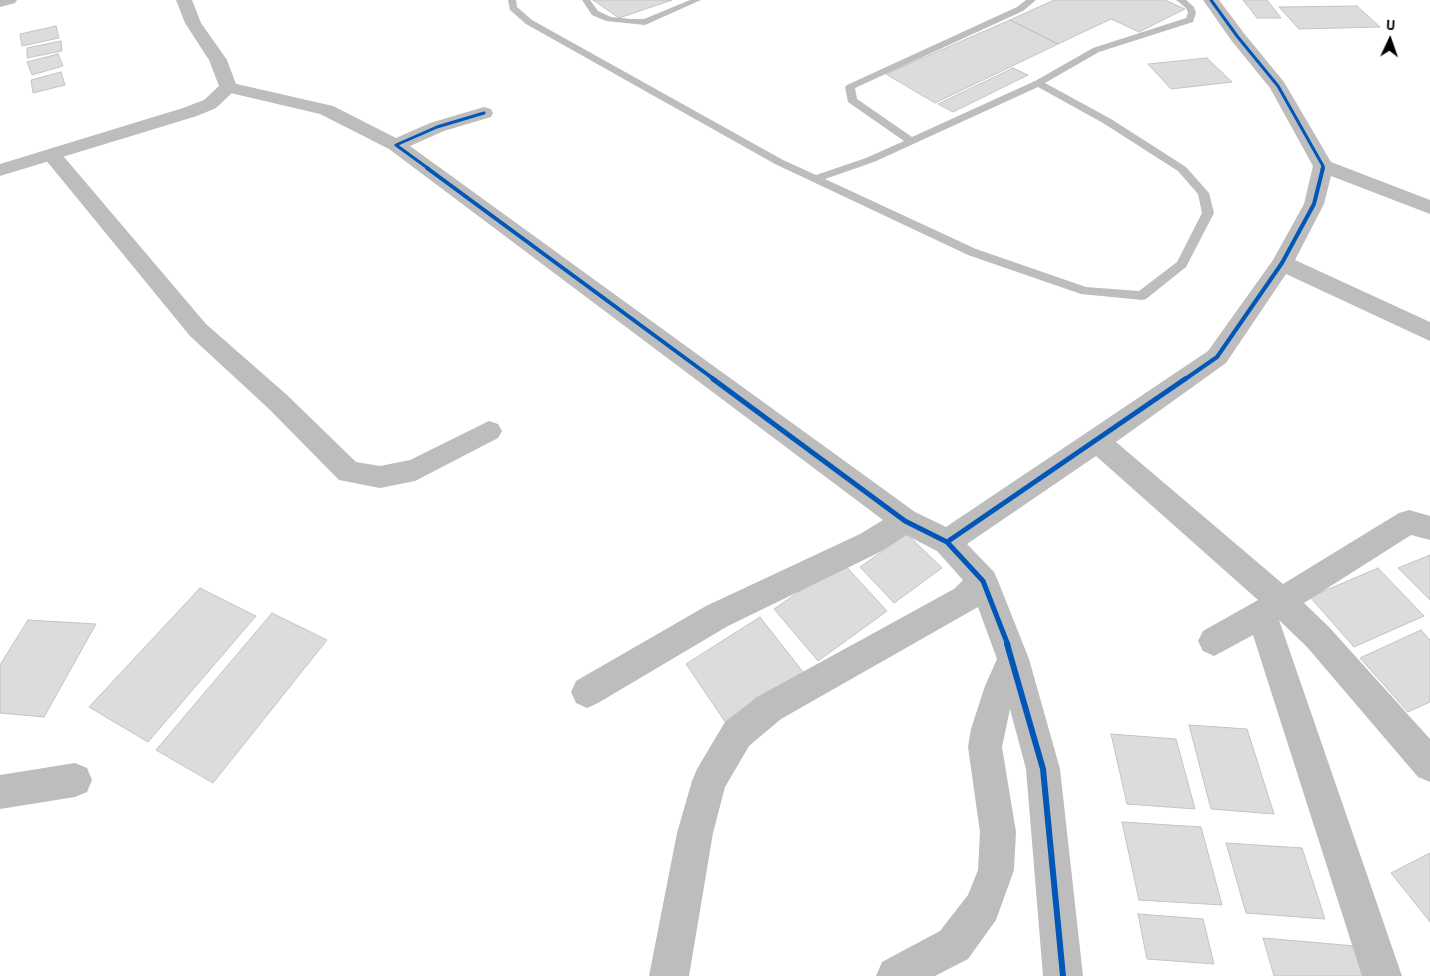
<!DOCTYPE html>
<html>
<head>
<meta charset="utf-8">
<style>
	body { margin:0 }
	#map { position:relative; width:1430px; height:976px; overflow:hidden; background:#fff; font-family:"PT Sans",sans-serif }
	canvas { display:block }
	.north { position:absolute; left:1365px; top:15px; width:50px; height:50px; -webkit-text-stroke:4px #fff; paint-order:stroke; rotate:3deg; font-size:14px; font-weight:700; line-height:20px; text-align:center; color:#000 }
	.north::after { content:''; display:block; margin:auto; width:18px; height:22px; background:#000; clip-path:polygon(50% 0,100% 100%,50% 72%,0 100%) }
</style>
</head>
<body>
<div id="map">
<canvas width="1430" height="976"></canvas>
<div class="north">U</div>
</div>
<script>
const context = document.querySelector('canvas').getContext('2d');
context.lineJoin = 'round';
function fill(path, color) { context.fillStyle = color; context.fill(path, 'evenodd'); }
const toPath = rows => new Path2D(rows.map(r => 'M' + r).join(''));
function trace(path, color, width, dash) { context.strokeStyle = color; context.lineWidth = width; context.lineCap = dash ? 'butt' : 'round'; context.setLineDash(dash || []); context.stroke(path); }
const building = toPath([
	[593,0,672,0,619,18,593,0],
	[1054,0,1165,0,1185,9,1139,32,1111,19,1058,44,1010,20,1054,0],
	[1243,0,1267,0,1281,18,1257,18,1243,0],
	[1357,6,1380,27,1299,29,1279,7,1357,6],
	[1010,20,1058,44,935,103,886,74,1010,20],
	[56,26,59,38,22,46,20,34,56,26],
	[61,41,62,51,27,58,27,48,61,41],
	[58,54,63,66,32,75,27,62,58,54],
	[1207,58,1232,82,1171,89,1148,64,1207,58],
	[1013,68,1028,75,953,112,938,104,1013,68],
	[61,72,65,85,33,93,31,80,61,72],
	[907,534,942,568,894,603,860,567,907,534],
	[1430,555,1430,600,1398,568,1430,555],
	[842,562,887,611,818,661,774,609,842,562],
	[1378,568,1424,616,1354,647,1310,597,1378,568],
	[200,588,256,616,148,742,89,707,200,588],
	[272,613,327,640,213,783,156,750,272,613],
	[760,617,807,677,730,729,686,664,760,617],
	[28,620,96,624,44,717,0,713,0,665,28,620],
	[1421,630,1430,640,1430,702,1408,712,1360,658,1421,630],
	[1189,725,1247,729,1274,814,1211,809,1189,725],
	[1111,734,1176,739,1195,809,1127,804,1111,734],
	[1122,822,1201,827,1222,905,1139,900,1122,822],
	[1226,843,1302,848,1325,919,1246,913,1226,843],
	[1430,853,1430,922,1391,873,1430,853],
	[1138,914,1203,919,1214,964,1147,959,1138,914],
	[1263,938,1355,946,1365,976,1274,976,1263,938]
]);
fill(building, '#dcdcdc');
trace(building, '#c4c4c4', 1);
fill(toPath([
	[508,0,516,0,517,7,532,20,783,160,816,175,866,158,904,141,848,102,845,87,847,85,1017,7,1026,0,1036,0,1023,11,855,88,857,99,912,137,1035,81,1093,48,1186,18,1188,13,1186,8,1176,0,1186,0,1194,7,1196,13,1193,22,1099,52,1045,83,1111,119,1186,167,1209,193,1214,213,1186,267,1146,299,1142,300,1081,294,968,255,775,164,526,24,510,10,508,0],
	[1038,87,1103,123,1178,171,1198,194,1202,213,1177,262,1139,291,1086,287,976,249,825,179,874,162,1038,87],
	[582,0,590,0,598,11,611,17,631,19,644,19,690,0,701,0,645,25,606,21,592,15,582,0]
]), '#bdbdbd');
fill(toPath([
	[0,0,17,0,15,3,0,7,0,0],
	[1203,0,1219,0,1243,32,1284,82,1331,162,1430,200,1430,214,1331,176,1324,204,1295,260,1430,322,1430,341,1286,274,1226,363,1116,442,1283,584,1399,513,1409,510,1430,516,1430,540,1411,535,1304,603,1329,627,1430,739,1430,782,1418,777,1307,647,1279,620,1402,976,1362,976,1253,635,1214,656,1203,651,1198,641,1203,631,1258,600,1096,456,967,544,994,572,998,581,1029,659,1060,769,1083,976,1043,976,1026,769,1010,709,1002,747,1016,832,1014,870,996,920,968,959,935,976,876,976,882,962,940,931,968,895,978,870,980,832,968,747,971,729,985,686,997,659,978,607,781,719,749,746,725,787,713,833,689,976,649,976,677,833,692,781,697,769,725,722,757,697,954,589,963,580,937,551,906,535,880,552,728,626,598,703,587,708,576,703,571,692,576,681,706,606,860,534,883,520,389,149,320,114,222,91,219,87,222,83,228,82,333,106,396,138,430,123,484,107,491,109,493,113,491,117,444,131,410,146,915,512,946,527,1208,351,1273,260,1304,204,1313,166,1270,88,1231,40,1203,0],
	[52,149,59,151,206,324,287,395,356,462,380,466,410,460,489,421,498,424,502,431,498,438,415,481,380,488,339,480,269,409,190,336,45,159,42,155,45,151,52,149],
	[75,763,87,768,92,780,87,792,75,797,0,809,0,775,75,763]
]), '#bdbdbd');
fill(toPath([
	[176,0,192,0,201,23,227,60,237,87,234,91,216,108,197,116,0,176,0,164,183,108,204,100,219,86,209,60,185,23,176,0]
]), '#bdbdbd');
trace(toPath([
	[1211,0,1237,36,1278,86,1323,166,1322,169],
	[429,169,396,145,437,127,484,113]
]), '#0057b8', 3);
trace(toPath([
	[427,168,715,380],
	[1184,380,1217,357,1282,263,1314,204,1323,168]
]), '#0057b8', 4);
trace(toPath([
	[713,379,905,521,947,542],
	[1008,645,983,581,947,542,1185,379]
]), '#0057b8', 5);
trace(toPath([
	[1007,644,1043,769,1063,976]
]), '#0057b8', 6);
</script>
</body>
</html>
